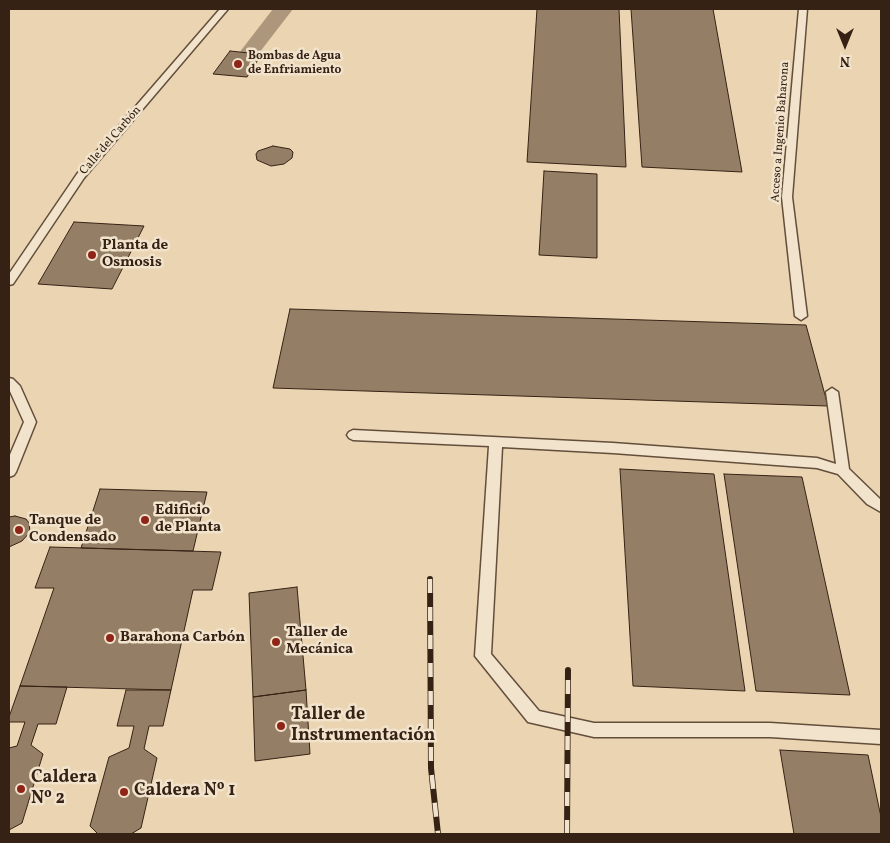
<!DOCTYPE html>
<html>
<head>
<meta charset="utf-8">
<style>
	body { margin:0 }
	#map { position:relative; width:890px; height:843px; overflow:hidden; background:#ead4b1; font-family:Vollkorn,serif }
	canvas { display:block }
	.frame { position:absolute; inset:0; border:10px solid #362215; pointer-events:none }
	.north { position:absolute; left:820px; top:20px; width:50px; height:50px; -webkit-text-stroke:4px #f1e3cc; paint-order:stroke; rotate:180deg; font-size:14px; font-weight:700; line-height:20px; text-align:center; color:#362215 }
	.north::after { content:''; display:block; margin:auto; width:18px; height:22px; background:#362215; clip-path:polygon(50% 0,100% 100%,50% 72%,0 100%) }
</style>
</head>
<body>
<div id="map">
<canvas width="890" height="843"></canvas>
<div class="frame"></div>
<div class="north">N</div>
</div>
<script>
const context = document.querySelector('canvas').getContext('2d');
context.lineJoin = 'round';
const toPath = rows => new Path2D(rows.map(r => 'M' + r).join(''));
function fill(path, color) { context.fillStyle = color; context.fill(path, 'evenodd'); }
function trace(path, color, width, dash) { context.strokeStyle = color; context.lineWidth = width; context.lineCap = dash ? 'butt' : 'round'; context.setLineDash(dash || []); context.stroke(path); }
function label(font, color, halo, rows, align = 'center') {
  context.font = font + ' Vollkorn,serif'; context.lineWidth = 5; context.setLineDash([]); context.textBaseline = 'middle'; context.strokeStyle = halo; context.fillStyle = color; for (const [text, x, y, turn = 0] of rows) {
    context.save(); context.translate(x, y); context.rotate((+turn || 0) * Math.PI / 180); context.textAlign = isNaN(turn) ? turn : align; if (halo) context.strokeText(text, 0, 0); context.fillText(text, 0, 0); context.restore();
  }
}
fill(toPath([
	[273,9,293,9,256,57,249,59,242,57,239,53,273,9]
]), '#ad977c');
const building = toPath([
	[537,9,619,9,626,167,527,162,537,9],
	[631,9,713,9,742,172,642,167,631,9],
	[230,51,249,53,262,54,247,77,213,74,230,51],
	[273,146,290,149,293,152,292,158,284,164,271,166,257,160,256,154,258,151,273,146],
	[544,171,597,174,597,258,539,255,544,171],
	[74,222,144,226,112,289,38,284,74,222],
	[290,309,806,325,828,406,273,388,290,309],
	[620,469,714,474,745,691,633,686,620,469],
	[724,474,802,477,850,695,756,691,724,474],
	[100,489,207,492,193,551,81,548,100,489],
	[15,516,26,519,29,523,30,532,22,541,9,547,9,517,15,516],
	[50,547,221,552,212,590,193,590,171,690,20,686,54,588,35,588,50,547],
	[297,587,306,690,253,697,249,593,297,587],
	[20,686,67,687,56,724,38,724,31,745,43,754,22,823,9,830,9,748,17,746,25,722,9,722,9,717,20,686],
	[126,690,171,690,163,726,149,726,144,749,157,758,141,828,131,834,98,834,90,826,109,757,129,748,134,726,117,726,126,690],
	[306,690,310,754,255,761,253,697,306,690],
	[780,750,868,755,881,817,881,834,794,834,780,750]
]);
fill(building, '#947f66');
trace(building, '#362215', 1);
const service = toPath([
	[220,9,228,9,84,178,13,284,9,285,9,274,77,174,220,9],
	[799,9,807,9,792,197,807,316,801,320,795,316,782,197,799,9],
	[9,378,13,379,20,386,36,422,16,472,14,475,9,477,9,457,24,422,9,389,9,378],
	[832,388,838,392,849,469,881,500,881,512,867,504,838,474,817,468,613,453,502,447,491,654,539,711,594,723,770,723,881,730,881,744,770,737,594,737,528,722,475,656,489,446,353,440,349,438,347,435,349,432,353,430,613,443,817,458,836,464,826,392,832,388]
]);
trace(service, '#634e3c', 3);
fill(service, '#f1e3cc');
const rail = toPath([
	[430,579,431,768,438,834],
	[567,834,568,670]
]);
trace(rail, '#362215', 6);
trace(rail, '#f1e3cc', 4.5, [14]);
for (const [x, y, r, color] of [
	[238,64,5,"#8f2418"],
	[92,255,5,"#8f2418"],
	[145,520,5,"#8f2418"],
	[19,530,5,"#8f2418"],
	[110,638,5,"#8f2418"],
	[276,642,5,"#8f2418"],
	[281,726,5,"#8f2418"],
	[21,789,5,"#8f2418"],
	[124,792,5,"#8f2418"]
]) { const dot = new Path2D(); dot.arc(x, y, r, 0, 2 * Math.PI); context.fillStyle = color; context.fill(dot); trace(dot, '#f1e3cc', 2); }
label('bold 12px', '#362215', '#f1e3cc', [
	["Bombas de Agua",248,57],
	["de Enfriamiento",248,71]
], 'left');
label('12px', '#362215', '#f1e3cc', [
	["Acceso a Ingenio Baharona",781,132,-86],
	["Calle del Carbón",111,141,-49]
]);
label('bold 15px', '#362215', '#f1e3cc', [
	["Planta de",102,246],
	["Osmosis",102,263],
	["Edificio",155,511],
	["de Planta",155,528],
	["Tanque de",29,521],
	["Condensado",29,538],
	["Taller de",286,633],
	["Mecánica",286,650],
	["Barahona Carbón",120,638]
], 'left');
label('bold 18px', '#362215', '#f1e3cc', [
	["Taller de",291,716],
	["Instrumentación",291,737],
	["Caldera",31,779],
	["Nº 2",31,800],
	["Caldera Nº 1",134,792]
], 'left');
</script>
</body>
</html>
